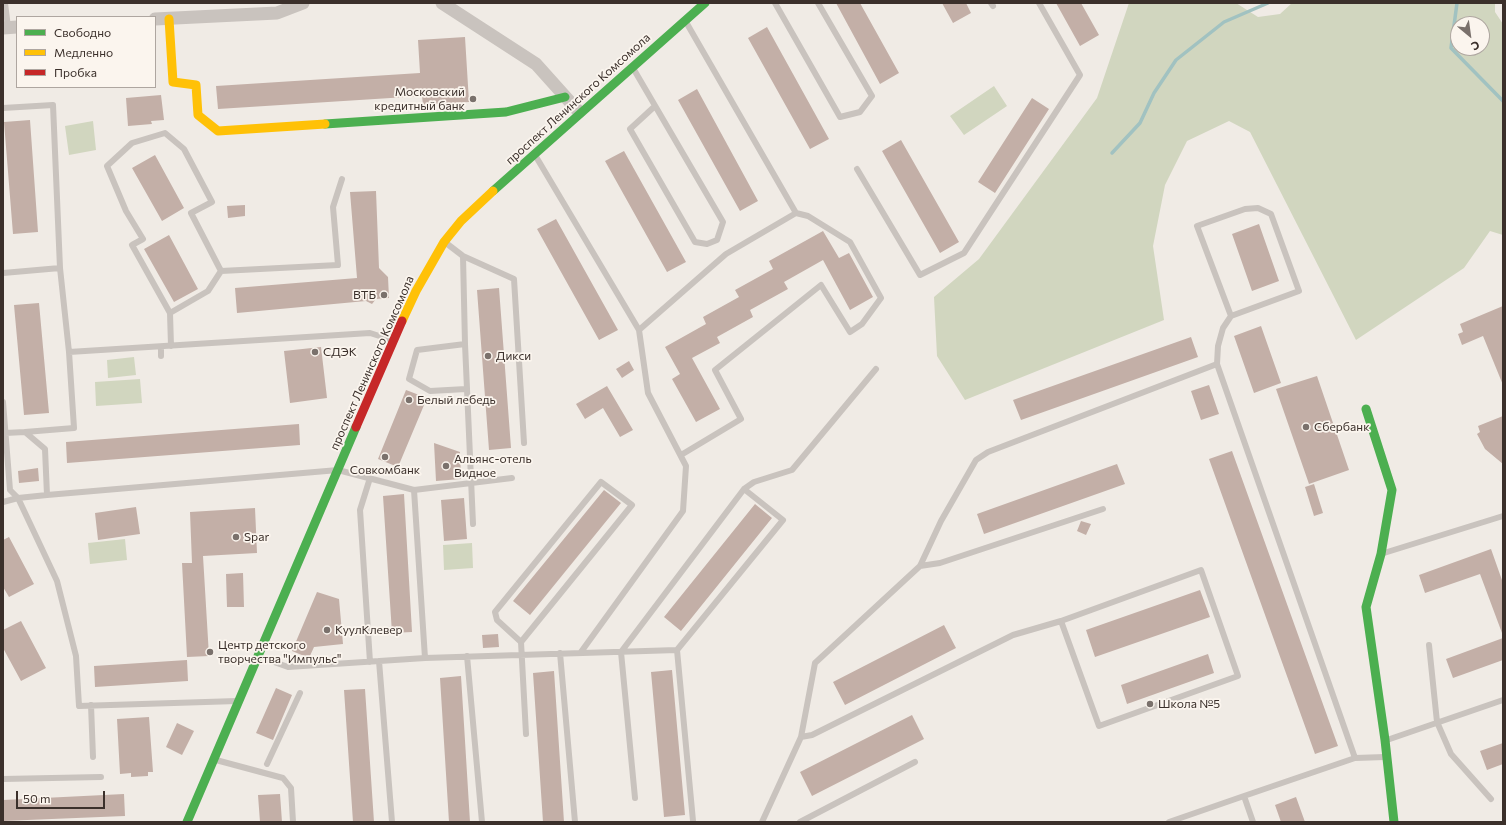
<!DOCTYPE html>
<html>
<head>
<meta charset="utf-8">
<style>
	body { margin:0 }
	#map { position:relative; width:1506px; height:825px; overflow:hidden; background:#f0ebe5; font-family:Commissioner,sans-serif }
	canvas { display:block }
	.frame { position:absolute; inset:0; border:4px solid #3b302b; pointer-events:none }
	.legend { position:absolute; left:16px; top:16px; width:140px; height:72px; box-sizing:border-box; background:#fbf5ee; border:1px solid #aea6a0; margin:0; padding:5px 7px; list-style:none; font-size:12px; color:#3b302b }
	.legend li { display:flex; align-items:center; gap:8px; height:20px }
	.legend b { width:20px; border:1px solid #aea6a0 }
	.north { position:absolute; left:1450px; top:16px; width:40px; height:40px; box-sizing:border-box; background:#fbf5ee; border:1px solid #aea6a0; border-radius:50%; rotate:151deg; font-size:11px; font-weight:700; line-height:16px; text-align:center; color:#3b302b }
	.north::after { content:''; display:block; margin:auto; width:14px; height:18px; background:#7a716c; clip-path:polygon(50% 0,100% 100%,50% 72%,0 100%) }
	.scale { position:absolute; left:16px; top:791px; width:89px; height:18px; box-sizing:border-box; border:2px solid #3b302b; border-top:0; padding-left:5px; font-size:12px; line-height:14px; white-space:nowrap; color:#3b302b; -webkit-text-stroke:3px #fbf5ee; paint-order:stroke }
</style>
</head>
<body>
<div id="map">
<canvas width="1506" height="825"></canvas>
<div class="frame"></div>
<ul class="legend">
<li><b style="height:5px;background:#4caf50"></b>Свободно</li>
<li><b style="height:5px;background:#ffc107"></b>Медленно</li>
<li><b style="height:5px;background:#c62828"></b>Пробка</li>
</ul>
<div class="north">С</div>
<div class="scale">50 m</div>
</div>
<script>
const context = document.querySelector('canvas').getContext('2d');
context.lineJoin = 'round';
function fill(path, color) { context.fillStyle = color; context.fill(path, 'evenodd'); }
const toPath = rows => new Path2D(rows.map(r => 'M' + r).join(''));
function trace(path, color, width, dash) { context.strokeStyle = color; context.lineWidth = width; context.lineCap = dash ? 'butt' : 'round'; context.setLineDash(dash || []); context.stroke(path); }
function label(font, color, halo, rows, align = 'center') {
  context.font = font + ' Commissioner,sans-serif'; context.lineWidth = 3.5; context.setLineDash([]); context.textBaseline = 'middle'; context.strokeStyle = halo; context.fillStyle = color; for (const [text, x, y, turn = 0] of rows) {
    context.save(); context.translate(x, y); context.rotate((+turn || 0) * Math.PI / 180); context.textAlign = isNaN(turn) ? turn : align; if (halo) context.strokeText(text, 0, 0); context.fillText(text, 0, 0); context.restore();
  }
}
fill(toPath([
	[1129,3,1236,3,1258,17,1280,14,1292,3,1495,3,1495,12,1503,24,1503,235,1490,231,1464,268,1356,340,1250,132,1229,121,1187,141,1165,185,1153,246,1164,320,965,400,937,356,934,297,979,259,1097,98],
	[1458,24,1482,24,1482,48,1458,48],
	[994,86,1007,106,964,135,950,116],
	[93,121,96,150,69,155,65,126],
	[134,357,136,375,108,378,107,360],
	[140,379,142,403,96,406,95,382],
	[125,539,127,560,90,564,88,543],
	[472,543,473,568,444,570,443,545]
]), '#d1d6bf');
trace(toPath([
	[1457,3,1451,48,1503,101],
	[1112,153,1140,123,1154,93,1176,60,1224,22,1268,3]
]), '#a1c2c1', 3.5);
fill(toPath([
	[836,3,860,3,899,73,880,84],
	[942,3,966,3,971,13,953,23],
	[1056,3,1081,3,1099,35,1080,46],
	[767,27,829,139,810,149,748,38],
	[465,37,469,102,423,105,422,96,218,109,216,86,420,73,418,40],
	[697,89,758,201,740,211,678,100],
	[161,95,164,120,151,121,152,124,128,126,126,98],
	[1032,98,1049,109,995,193,978,182],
	[30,120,38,232,13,234,4,122],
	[901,140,959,242,940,253,882,151],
	[624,151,686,262,667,272,605,161],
	[155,155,184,208,162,221,132,168],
	[376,191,379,268,388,277,389,298,376,299,372,304,366,301,237,313,235,288,357,278,350,192],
	[245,205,245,216,228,218,227,206],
	[556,219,618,330,599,340,537,229],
	[1259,224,1279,281,1252,291,1232,234],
	[823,231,839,258,849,253,873,297,850,310,823,260,784,282,788,289,750,310,753,317,717,337,720,343,692,358,720,409,696,422,672,379,680,374,665,347,706,324,703,317,739,297,735,290,773,269,769,261],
	[169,235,198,289,174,302,144,249],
	[499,288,511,448,489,450,477,290],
	[39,303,49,413,24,415,14,305],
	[1503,306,1503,385,1483,336,1462,345,1458,334,1463,332,1460,324],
	[1261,326,1281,383,1254,393,1234,336],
	[1191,337,1198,357,1021,420,1013,400],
	[321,347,327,398,290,403,284,351],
	[629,361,634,370,622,378,616,369],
	[1317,376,1349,470,1309,484,1276,389],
	[1209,385,1219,414,1201,420,1191,391],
	[607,386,633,430,620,437,603,408,585,419,576,404],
	[406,390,427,398,398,467,378,459],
	[1503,416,1503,464,1485,449,1477,434,1480,432,1478,426],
	[299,424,300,445,67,463,66,442],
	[434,443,460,452,461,479,436,481],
	[1232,451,1338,746,1315,754,1209,459],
	[1117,464,1125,484,984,534,977,514],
	[38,468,39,481,19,483,18,471],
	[1314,484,1323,513,1314,516,1305,487],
	[604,490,621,503,530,615,513,601],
	[404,494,412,632,392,633,383,496],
	[464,498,467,539,444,541,441,500],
	[755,504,772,518,681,631,664,617],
	[136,507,140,534,98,540,95,513],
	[255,508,257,553,203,556,209,656,187,657,182,563,192,563,190,512],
	[1081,521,1091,524,1086,535,1077,531],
	[9,537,34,584,9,597,3,587,3,540],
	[1491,549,1503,583,1502,633,1480,574,1425,593,1419,575],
	[243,573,244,607,227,607,226,574],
	[1200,590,1210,617,1095,657,1086,630],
	[317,592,339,599,343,644,314,647,309,658,292,651],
	[21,621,46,668,21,681,3,648,3,630],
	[944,625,956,648,845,705,833,682],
	[498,634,499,647,483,648,482,635],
	[1503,638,1503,660,1453,678,1446,659],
	[1208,654,1214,673,1127,704,1121,685],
	[187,660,188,681,95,687,94,666],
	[672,670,685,815,664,817,651,672],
	[554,671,564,822,543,822,533,673],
	[461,676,470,822,449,822,440,678],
	[276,688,292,695,273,740,256,733],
	[365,689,374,822,353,822,344,690],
	[912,715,924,739,812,796,800,772],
	[149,717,153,772,148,772,148,776,131,777,131,773,120,774,117,719],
	[177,723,194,731,182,755,166,747],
	[1503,743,1503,764,1487,770,1480,751],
	[124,794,125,816,3,821,3,800],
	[280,794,282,822,260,822,258,795],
	[1296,797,1305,822,1281,822,1275,805]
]), '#c3afa7');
trace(toPath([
	[5,3,8,27],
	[775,3,840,117,860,112,872,96,818,3],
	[991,3,993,6],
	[633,68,723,222,717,240,707,244,695,242,630,129,655,106],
	[3,108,53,105,60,268],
	[535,155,639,330],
	[857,169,920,275,964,253,1080,75,1039,3],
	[446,243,463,256,514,279,524,443],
	[463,256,465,344],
	[221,271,338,265,333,207,342,179],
	[3,273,60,268,69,352],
	[170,313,208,291,221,271],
	[1231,316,1197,226,1245,209,1258,208,1271,214,1299,291,1231,316,1223,328,1218,346,1217,364,1355,758],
	[171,346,170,313,132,245,143,239,126,211,107,166,132,143,165,133,184,149,212,202,191,213,221,271],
	[161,347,161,356],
	[466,389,430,391,409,379,417,350,465,344,473,524],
	[3,402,10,490,18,498,57,581,76,656,79,706,237,701],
	[5,433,25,432],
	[681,455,741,419,715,370,821,285,850,332,862,324,881,298,850,242,808,216,796,213],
	[370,478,360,510,370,662],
	[414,490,425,658],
	[47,495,45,449,25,432,74,428,69,352,370,333,392,340],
	[3,502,18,498,47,495,338,470,414,490,512,478],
	[1384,553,1503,516],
	[920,566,940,563,1103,509],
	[521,642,632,505,601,482,495,612,497,620,521,642,526,734],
	[1429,645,1437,722,1451,754,1491,799],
	[677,650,693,821],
	[581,652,683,511,686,466,648,393,639,330,726,254,796,213,686,22],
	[560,653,575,822],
	[467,656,482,822],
	[260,657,288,667,425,658,677,650,783,520,744,489],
	[379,661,392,822],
	[91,705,93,757],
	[801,737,812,735,1013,635,1061,621,1201,570,1238,676,1099,726,1061,621],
	[1387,740,1503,700],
	[216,760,283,778,291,788,293,822],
	[267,764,300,693],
	[3,779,101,777],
	[635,798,621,652,744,489,754,482,792,470,876,369],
	[762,822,801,737,815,663,920,566,941,521,976,460,988,452,1217,364],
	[800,822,915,762],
	[1169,822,1244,796],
	[1253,822,1244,796,1355,758,1385,757]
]), '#c9c3be', 6);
trace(toPath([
	[442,3,536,64,579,112],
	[155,19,277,13,303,3],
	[3,28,17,27]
]), '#c9c3be', 13);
trace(toPath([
	[325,124,506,112,565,97],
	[493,191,705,3],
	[1366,409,1392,490,1381,554,1366,607,1385,740,1394,822],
	[187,822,356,427]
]), '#4caf50', 9);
trace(toPath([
	[169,19,173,82,196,85,198,115,218,131,325,124],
	[402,321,416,291,444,242,461,221,493,191]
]), '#ffc107', 9);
trace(toPath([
	[356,427,402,321]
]), '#c62828', 9);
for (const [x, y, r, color] of [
	[473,99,4,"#7a716c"],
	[384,295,4,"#7a716c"],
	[315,352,4,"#7a716c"],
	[488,356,4,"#7a716c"],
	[409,400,4,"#7a716c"],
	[1306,427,4,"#7a716c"],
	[385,457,4,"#7a716c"],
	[446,466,4,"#7a716c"],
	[236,537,4,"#7a716c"],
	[327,630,4,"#7a716c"],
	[210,652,4,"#7a716c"],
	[1150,704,4,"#7a716c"]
]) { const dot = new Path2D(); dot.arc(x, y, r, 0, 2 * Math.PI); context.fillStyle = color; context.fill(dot); trace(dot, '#fbf5ee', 1.5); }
label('12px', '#3b302b', '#fbf5ee', [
	["Московский",465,92,"right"],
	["кредитный банк",465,106,"right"],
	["ВТБ",376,295,"right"],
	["СДЭК",323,352],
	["Дикси",496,356],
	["Белый лебедь",417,400],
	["Сбербанк",1314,427],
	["Альянс-отель",454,459],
	["Видное",454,473],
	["Совкомбанк",385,470,"center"],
	["Spar",244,537],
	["КуулКлевер",335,630],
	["Центр детского",218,645],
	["творчества \"Импульс\"",218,659],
	["Школа №5",1158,704]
], 'left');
label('12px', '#3b302b', '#fbf5ee', [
	["проспект Ленинского Комсомола",578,99,-42],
	["проспект Ленинского Комсомола",372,363,-66]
]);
</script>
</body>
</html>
